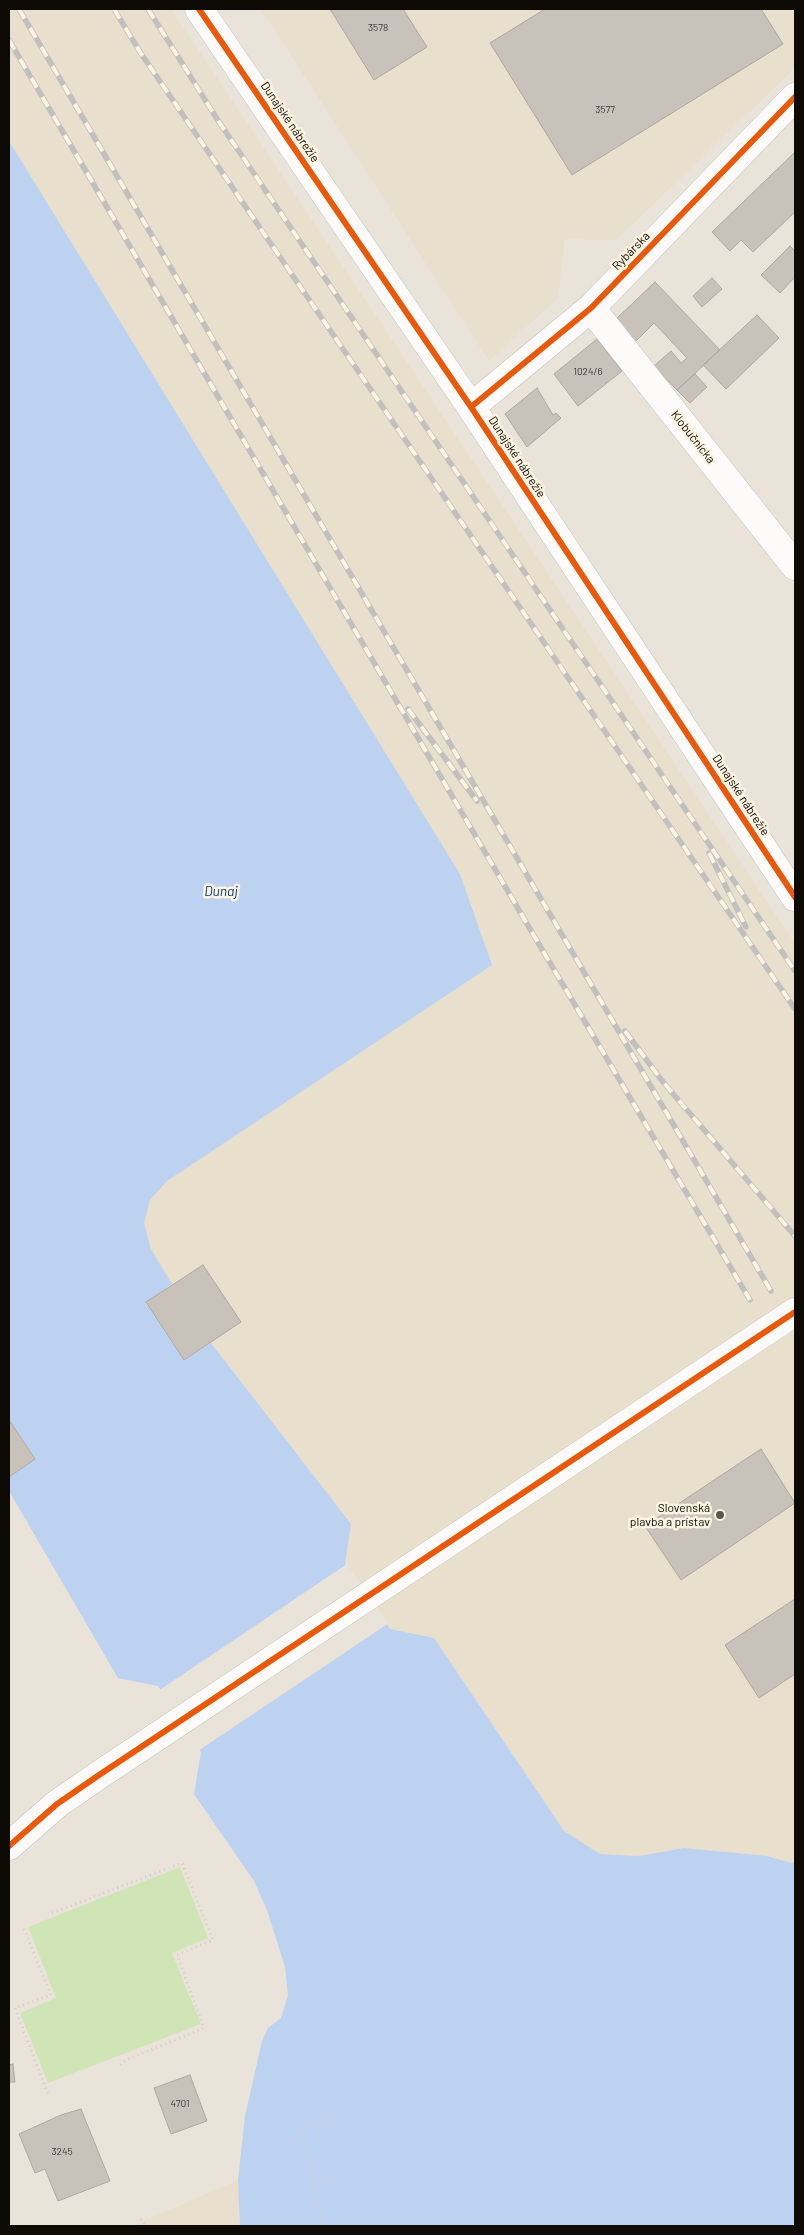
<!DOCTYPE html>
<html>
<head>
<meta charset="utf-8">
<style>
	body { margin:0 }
	#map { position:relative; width:804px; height:2235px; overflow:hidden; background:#e9e3d9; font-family:Barlow,sans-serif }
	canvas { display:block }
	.frame { position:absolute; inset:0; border:10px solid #0e0b06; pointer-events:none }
</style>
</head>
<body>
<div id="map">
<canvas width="804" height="2235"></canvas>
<div class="frame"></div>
</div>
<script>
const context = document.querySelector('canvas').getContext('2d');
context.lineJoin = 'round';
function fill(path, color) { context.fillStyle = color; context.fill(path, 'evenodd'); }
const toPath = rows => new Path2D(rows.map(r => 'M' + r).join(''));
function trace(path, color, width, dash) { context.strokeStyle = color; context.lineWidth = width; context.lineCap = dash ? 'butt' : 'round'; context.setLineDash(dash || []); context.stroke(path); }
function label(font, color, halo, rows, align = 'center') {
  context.font = font + ' Barlow,sans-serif'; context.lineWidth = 5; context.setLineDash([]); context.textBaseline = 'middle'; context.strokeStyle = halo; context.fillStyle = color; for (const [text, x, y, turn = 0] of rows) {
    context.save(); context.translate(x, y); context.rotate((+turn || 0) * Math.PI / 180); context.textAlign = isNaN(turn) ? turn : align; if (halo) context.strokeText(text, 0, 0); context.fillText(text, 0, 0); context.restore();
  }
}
fill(toPath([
	[9,9,171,9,795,944,795,1864,767,1856,684,1848,639,1856,600,1854,564,1831,434,1639,390,1629,344,1564,351,1524,211,1343,184,1360,146,1302,172,1284,151,1249,144,1223,150,1200,167,1181,492,965,460,874,9,141],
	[261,9,795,9,795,68,616,240,565,239,558,298,489,361],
	[238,2180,240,2226,133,2226]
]), '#e8dfcc');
fill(toPath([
	[180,1867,208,1938,172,1953,201,2024,48,2083,20,2013,56,1998,28,1927]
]), '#cfe5b6');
fill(toPath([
	[9,141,460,874,492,965,167,1181,150,1200,144,1223,151,1249,172,1284,146,1303,184,1360,211,1343,351,1524,345,1564,390,1629,434,1638,564,1831,600,1854,639,1856,684,1848,767,1856,795,1864,795,2226,240,2226,238,2180,245,2116,262,2041,268,2028,281,2018,288,1995,285,1967,267,1910,254,1881,194,1794,201,1752,158,1686,118,1678,9,1491,9,1477,35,1459,9,1420]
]), '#bdd2f0');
fill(toPath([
	[347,1564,389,1623,198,1751,158,1691]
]), '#e9e3d9');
const building = toPath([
	[330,9,403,9,427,47,374,80,330,9],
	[545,9,761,9,783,44,572,175,490,43,545,9],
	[795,152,795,212,753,252,741,240,730,251,712,232,795,152],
	[790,246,795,251,795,277,780,293,761,275,790,246],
	[712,278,722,289,702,307,693,296,712,278],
	[655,282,720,350,677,390,654,366,671,351,681,363,687,358,654,323,635,342,615,320,655,282],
	[757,315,779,338,726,389,703,365,757,315],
	[597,339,622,371,578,406,554,374,597,339],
	[695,374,707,387,690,403,677,390,695,374],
	[537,388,553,415,556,413,561,418,527,447,505,414,537,388],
	[203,1265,241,1322,184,1360,146,1302,203,1265],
	[9,1420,35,1459,9,1477,9,1420],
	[761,1449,795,1503,681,1580,645,1526,761,1449],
	[795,1599,795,1674,759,1698,725,1645,795,1599],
	[13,2064,15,2082,9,2082,9,2065,13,2064],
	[190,2075,207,2121,171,2134,154,2088,190,2075],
	[81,2109,110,2181,58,2201,45,2169,35,2173,19,2134,61,2115,81,2109]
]);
fill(building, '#c8c2bb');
trace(building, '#aea8a1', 1);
const minor = toPath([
	[199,9,471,407,795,897],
	[591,308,795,566],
	[471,407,591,308,795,97]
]);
const primary = toPath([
	[9,1846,57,1804,99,1775,795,1312]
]);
trace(minor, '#c6c1b9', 29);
trace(primary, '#c6c1b9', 29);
trace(toPath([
	[52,1913,182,1863,213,1940,177,1955,204,2028,126,2060,118,2067],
	[24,1929,51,1995,15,2008,48,2094],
	[312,2183,344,2178],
	[141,2219,147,2226],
	[323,2226,302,2129,331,2120]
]), '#d0cfcb', 3, [1, 4]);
trace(minor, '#fcfbf9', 28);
trace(primary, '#fcfbf9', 28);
const rail = toPath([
	[19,9,771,1291],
	[114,9,140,52,269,241,795,1009],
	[148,9,219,122,795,971],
	[9,40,540,946,750,1300],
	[408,709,477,801],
	[709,853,746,927],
	[625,1031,663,1082,795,1236]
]);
trace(rail, '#c2c0be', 5.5);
trace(rail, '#fcf3e0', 4, [11]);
trace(toPath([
	[199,9,471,407,795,897],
	[471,407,591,308,795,97],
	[9,1846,57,1804,99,1775,795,1312]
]), '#e8590c', 6);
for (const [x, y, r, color] of [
	[720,1515,5,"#5b5750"]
]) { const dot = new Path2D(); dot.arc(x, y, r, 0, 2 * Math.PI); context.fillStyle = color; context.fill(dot); trace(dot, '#fcf3e0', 2); }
label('10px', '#3c3933', null, [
	["3578",378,28],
	["3577",605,110],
	["1024/6",588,372],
	["4701",180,2104],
	["3245",62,2152]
]);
label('12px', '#0e0b06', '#fcf3e0', [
	["Dunajské nábrežie",290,122,56],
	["Rybárska",631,251,-46],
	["Klobučnícka",693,437,52],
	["Dunajské nábrežie",517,457,57],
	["Dunajské nábrežie",741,795,57]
]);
label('12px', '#0e0b06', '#fcf3e0', [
	["Slovenská",710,1508],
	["plavba a prístav",710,1522]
], 'right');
label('italic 14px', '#063a7d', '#fcf3e0', [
	["Dunaj",221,891]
]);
</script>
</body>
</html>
